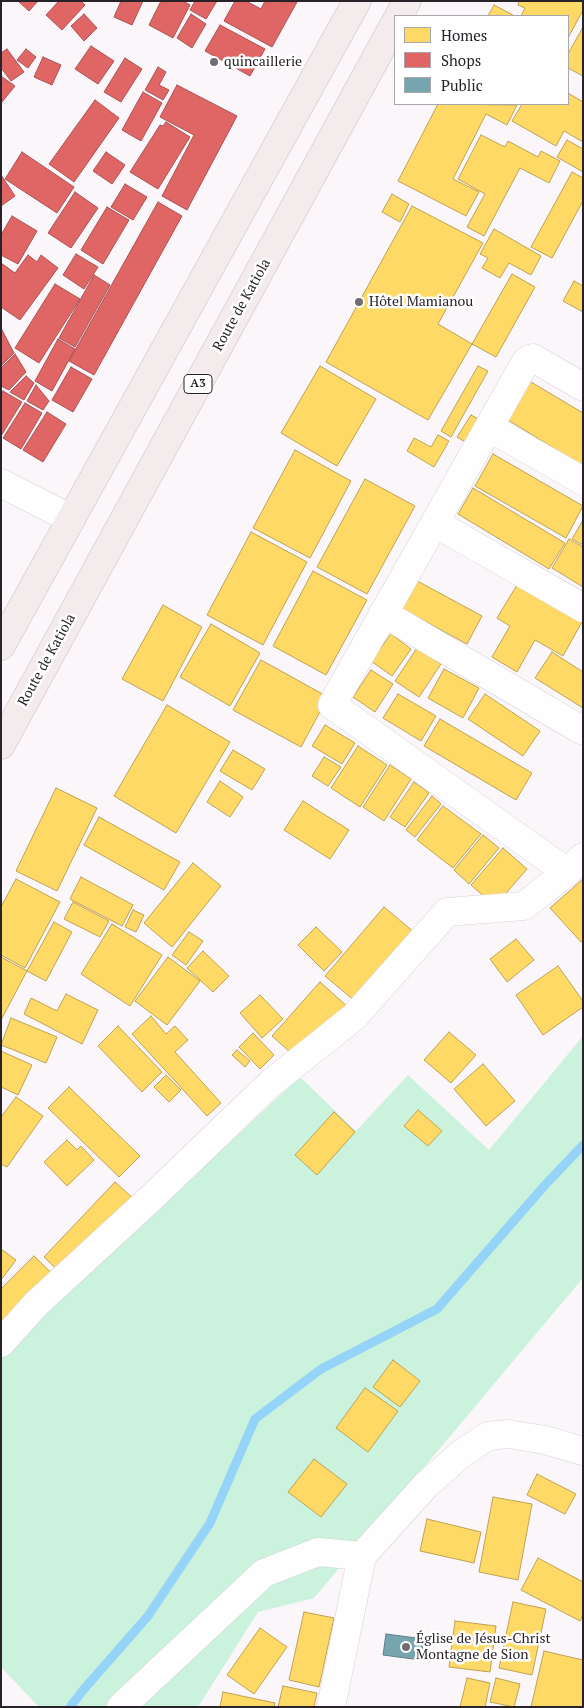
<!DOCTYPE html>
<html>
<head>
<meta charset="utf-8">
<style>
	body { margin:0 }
	#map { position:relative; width:584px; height:1708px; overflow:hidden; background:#faf6fa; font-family:"PT Serif",serif }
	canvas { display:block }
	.frame { position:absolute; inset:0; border:2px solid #282229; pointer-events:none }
	.legend { position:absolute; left:394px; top:15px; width:175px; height:90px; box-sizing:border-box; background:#fff; border:1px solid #a9a7a9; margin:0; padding:6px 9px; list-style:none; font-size:15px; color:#282229 }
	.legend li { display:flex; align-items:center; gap:10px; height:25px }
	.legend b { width:25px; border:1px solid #a9a7a9 }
</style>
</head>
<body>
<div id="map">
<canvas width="584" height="1708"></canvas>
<div class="frame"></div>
<ul class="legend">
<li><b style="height:14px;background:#ffd966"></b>Homes</li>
<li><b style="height:14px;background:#e06666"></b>Shops</li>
<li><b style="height:14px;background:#76a5af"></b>Public</li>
</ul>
</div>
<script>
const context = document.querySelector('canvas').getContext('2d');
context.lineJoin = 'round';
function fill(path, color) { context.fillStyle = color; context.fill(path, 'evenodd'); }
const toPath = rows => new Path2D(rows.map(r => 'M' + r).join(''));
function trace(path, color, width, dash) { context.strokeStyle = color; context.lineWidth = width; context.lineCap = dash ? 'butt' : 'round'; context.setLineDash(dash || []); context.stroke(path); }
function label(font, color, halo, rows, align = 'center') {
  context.font = font + ' "PT Serif",serif'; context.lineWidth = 5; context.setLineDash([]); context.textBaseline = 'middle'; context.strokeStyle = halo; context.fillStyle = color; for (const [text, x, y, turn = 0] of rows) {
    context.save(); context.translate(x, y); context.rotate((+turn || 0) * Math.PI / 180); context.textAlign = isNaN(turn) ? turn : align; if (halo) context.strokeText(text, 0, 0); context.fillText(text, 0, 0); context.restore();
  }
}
fill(toPath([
	[583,1036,583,1278,314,1598,258,1612,198,1707,39,1707,1,1667,1,1355,300,1077,356,1131,408,1075,489,1150]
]), '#cbf2dd');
const homes = toPath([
	[519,1,583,1,583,10,568,38,568,16,521,16,525,8,518,5,519,1],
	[494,5,513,15,512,16,488,16,494,5],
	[583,27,583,76,568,68,568,54,583,27],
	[568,93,583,102,583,142,564,131,556,146,512,121,522,104,568,104,568,93],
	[438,104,517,105,507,125,486,114,453,179,479,192,466,216,398,181,438,104],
	[481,135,505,147,508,141,538,157,541,151,560,161,549,183,520,168,484,236,467,227,485,194,458,179,481,135],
	[567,140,583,149,583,172,557,157,567,140],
	[572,172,583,178,583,201,552,258,531,247,572,172],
	[392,194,409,204,400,222,382,212,392,194],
	[412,206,483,243,438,324,472,344,428,420,326,362,412,206],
	[494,229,541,256,531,275,509,263,500,278,482,268,488,258,480,254,494,229],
	[512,274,535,287,496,357,472,344,512,274],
	[574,281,583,286,583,312,563,301,574,281],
	[320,366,376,399,337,466,281,433,320,366],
	[478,366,488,371,451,437,441,431,478,366],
	[526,379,583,413,583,466,503,417,526,379],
	[471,415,489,425,475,448,457,437,471,415],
	[438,435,449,441,434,467,407,451,414,438,431,447,438,435],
	[295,450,351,481,310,558,253,528,295,450],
	[493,454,583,506,566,538,475,486,493,454],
	[365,479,415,506,367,594,317,567,365,479],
	[473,488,565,543,549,569,458,514,473,488],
	[583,520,583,545,572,539,583,520],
	[251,532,307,562,263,645,207,615,251,532],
	[569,539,583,547,583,587,552,568,569,539],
	[313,571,367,600,326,675,273,646,313,571],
	[410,577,482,616,467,644,395,605,410,577],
	[517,585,582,622,563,656,535,640,517,672,492,657,510,626,497,618,517,585],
	[163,605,202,627,163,701,122,679,163,605],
	[211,624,260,653,230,706,180,677,211,624],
	[391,634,411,649,392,676,371,661,391,634],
	[417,648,441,664,419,697,395,681,417,648],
	[552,652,583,672,583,708,535,678,552,652],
	[261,660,328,697,301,747,233,710,261,660],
	[444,669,479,688,463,718,428,698,444,669],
	[371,670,393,684,375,712,353,697,371,670],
	[398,694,436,716,421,741,383,718,398,694],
	[485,694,540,731,523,756,468,719,485,694],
	[167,705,230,742,176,833,114,796,167,705],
	[440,719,532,773,516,800,424,746,440,719],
	[325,725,355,743,342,764,312,746,325,725],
	[358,746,387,765,360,807,331,788,358,746],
	[233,750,265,769,252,790,220,771,233,750],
	[324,757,341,767,328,786,312,776,324,757],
	[390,765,411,779,384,821,363,807,390,765],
	[220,781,243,797,230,817,207,802,220,781],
	[414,782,429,793,405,827,390,817,414,782],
	[56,788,97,808,57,891,16,871,56,788],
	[432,796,441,804,415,837,406,830,432,796],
	[303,801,349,830,330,859,284,830,303,801],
	[443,806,481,834,453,868,417,840,443,806],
	[99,817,180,862,164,890,84,845,99,817],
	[483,835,499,848,469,884,454,870,483,835],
	[503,848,527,869,495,906,471,885,503,848],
	[193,863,221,886,172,947,144,923,193,863],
	[81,877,133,905,122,926,70,899,81,877],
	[16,879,60,902,25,968,1,955,1,907,16,879],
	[583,879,583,940,581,942,550,908,583,879],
	[73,902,109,921,100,937,64,919,73,902],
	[384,907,415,933,356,1002,325,976,384,907],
	[133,910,144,915,136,932,125,927,133,910],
	[54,922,72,932,46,981,27,971,54,922],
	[112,924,162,955,130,1006,81,974,112,924],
	[316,927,342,952,324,971,298,945,316,927],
	[189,932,203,941,186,965,172,955,189,932],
	[516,939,534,960,507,982,490,959,516,939],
	[203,951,229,976,213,992,187,968,203,951],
	[1,957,27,971,1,1020,1,957],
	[168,957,200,981,167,1025,135,1001,168,957],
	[558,966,583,1001,583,1007,543,1035,516,995,558,966],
	[320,982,349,1008,300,1061,272,1036,320,982],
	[66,994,98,1010,82,1044,24,1014,31,998,57,1011,66,994],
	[260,995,283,1019,262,1038,240,1013,260,995],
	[151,1016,166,1034,175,1026,188,1040,175,1052,221,1103,207,1116,132,1034,151,1016],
	[11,1018,57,1037,46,1063,1,1045,11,1018],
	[118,1026,162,1072,142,1092,98,1046,118,1026],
	[449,1032,476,1055,451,1083,424,1060,449,1032],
	[253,1033,274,1055,260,1069,239,1047,253,1033],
	[237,1050,250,1061,245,1067,232,1055,237,1050],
	[1,1051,32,1065,18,1095,1,1087,1,1051],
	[483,1064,515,1101,486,1126,454,1089,483,1064],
	[166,1075,181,1090,169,1102,154,1087,166,1075],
	[69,1087,140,1156,119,1177,48,1108,69,1087],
	[16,1097,43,1116,7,1167,1,1164,1,1117,16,1097],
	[418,1110,442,1131,428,1146,404,1126,418,1110],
	[334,1112,355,1132,317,1175,295,1155,334,1112],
	[67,1140,77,1150,81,1146,94,1160,67,1186,44,1162,67,1140],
	[115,1182,144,1208,72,1284,44,1257,115,1182],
	[1,1249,16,1260,1,1280,1,1249],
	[34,1256,63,1284,1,1322,1,1289,34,1256],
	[393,1360,420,1381,400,1407,373,1387,393,1360],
	[365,1388,398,1411,368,1452,336,1428,365,1388],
	[314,1459,347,1484,321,1517,288,1492,314,1459],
	[537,1474,576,1494,565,1514,527,1495,537,1474],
	[493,1497,532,1504,518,1580,479,1572,493,1497],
	[427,1519,481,1532,474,1563,420,1551,427,1519],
	[538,1558,583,1582,583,1615,580,1621,521,1590,538,1558],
	[513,1602,546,1609,532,1675,499,1668,513,1602],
	[304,1612,334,1618,319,1687,289,1680,304,1612],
	[455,1621,496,1626,490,1672,449,1667,455,1621],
	[260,1628,287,1647,254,1694,227,1675,260,1628],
	[544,1651,583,1660,583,1707,531,1707,544,1651],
	[467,1678,490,1683,485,1707,460,1707,467,1678],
	[496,1678,520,1684,514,1707,490,1702,496,1678],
	[283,1686,317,1693,314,1707,278,1707,283,1686],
	[223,1692,275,1703,274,1707,220,1707,223,1692]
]);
fill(homes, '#ffd966');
trace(homes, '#bea254', 1);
const shops = toPath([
	[18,1,38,1,29,11,18,1],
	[59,1,81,1,85,5,62,30,46,15,59,1],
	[121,1,143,1,132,25,114,17,121,1],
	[161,1,183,1,190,5,173,38,149,25,161,1],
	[195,1,217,1,206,19,190,10,195,1],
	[235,1,246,1,261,9,265,1,297,2,272,47,224,21,235,1],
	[84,14,97,28,84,41,71,26,84,14],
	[191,14,206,24,192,48,177,38,191,14],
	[220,25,265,49,250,76,205,51,220,25],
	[91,46,114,61,98,84,75,69,91,46],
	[7,49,24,72,11,81,1,68,1,53,7,49],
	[26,49,36,57,28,68,17,60,26,49],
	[43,57,61,65,52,85,34,77,43,57],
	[125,58,142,69,121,102,104,92,125,58],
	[158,67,166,72,159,85,169,90,163,100,145,90,158,67],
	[1,76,15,86,2,102,1,102,1,76],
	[177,85,237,116,187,210,162,196,194,135,160,117,177,85],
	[143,92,162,103,141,141,122,130,143,92],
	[95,100,119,118,74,182,49,164,95,100],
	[166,122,190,137,158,189,130,172,160,125,163,126,166,122],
	[22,152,74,187,57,213,5,179,22,152],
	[106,152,125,165,112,184,93,171,106,152],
	[1,175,15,196,1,206,1,175],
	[125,184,147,197,133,220,111,207,125,184],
	[75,192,98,208,71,248,48,233,75,192],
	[158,202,182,216,94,375,69,361,158,202],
	[107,207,129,220,103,264,81,250,107,207],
	[12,216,37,231,18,264,1,255,1,235,12,216],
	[76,254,98,267,84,289,63,275,76,254],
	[28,255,37,262,41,255,58,268,20,320,1,307,1,263,15,273,28,255],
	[94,275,110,285,75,347,59,338,94,275],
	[55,284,80,299,39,363,15,348,55,284],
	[2,330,14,353,1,366,1,331,2,330],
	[58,339,75,349,52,391,35,381,58,339],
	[15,354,26,372,9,390,1,386,1,368,15,354],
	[71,367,92,379,73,412,52,400,71,367],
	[26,376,34,383,24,400,10,392,26,376],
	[36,385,49,401,43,410,27,401,36,385],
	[3,391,22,402,1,436,1,395,3,391],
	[25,403,42,413,21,449,3,438,25,403],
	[47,412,66,424,43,462,23,450,47,412]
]);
fill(shops, '#e06666');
trace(shops, '#a95254', 1);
const public = toPath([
	[386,1634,424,1639,421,1660,383,1655,386,1634]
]);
fill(public, '#76a5af');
trace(public, '#5f7e87', 1);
trace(toPath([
	[70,1707,84,1689,148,1616,210,1523,255,1419,321,1369,437,1309,545,1185,583,1145]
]), '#95d3f9', 9);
const minor = toPath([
	[490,428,583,481],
	[1,483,71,519],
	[435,523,583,608],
	[383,613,583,731],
	[567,872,332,705,525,363,529,359,533,358,583,387],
	[1,1343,36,1304,149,1200,271,1083,354,1017,447,912,524,906,567,872,583,857],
	[121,1707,264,1573,318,1552,362,1556],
	[331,1707,362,1556,426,1485,461,1454,488,1436,508,1434,545,1440,583,1451]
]);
const highway = toPath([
	[399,16,407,1],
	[1,646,357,1],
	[1,745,395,23]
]);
trace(minor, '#d6d2d7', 29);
trace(highway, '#c8bec1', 29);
trace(minor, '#fefefe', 28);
trace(highway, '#f4ebed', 28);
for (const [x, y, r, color] of [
	[214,62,5,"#726c72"],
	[359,302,5,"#726c72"],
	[406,1647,5,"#726c72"]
]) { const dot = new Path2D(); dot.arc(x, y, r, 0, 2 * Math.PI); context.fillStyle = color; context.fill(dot); trace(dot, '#fff', 2); }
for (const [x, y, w] of [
	[198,384,28]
]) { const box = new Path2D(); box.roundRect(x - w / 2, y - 9.5, w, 19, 4); context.fillStyle = '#fff'; context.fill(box); trace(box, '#282229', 1); }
label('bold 12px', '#282229', null, [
	["A3",198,384]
]);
label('14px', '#282229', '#fff', [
	["quincaillerie",224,62],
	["Hôtel Mamianou",369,302],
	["Église de Jésus-Christ",416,1639],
	["Montagne de Sion",416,1655]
], 'left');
label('14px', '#282229', '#fff', [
	["Route de Katiola",242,305,-61],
	["Route de Katiola",47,660,-61]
]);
</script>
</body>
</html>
